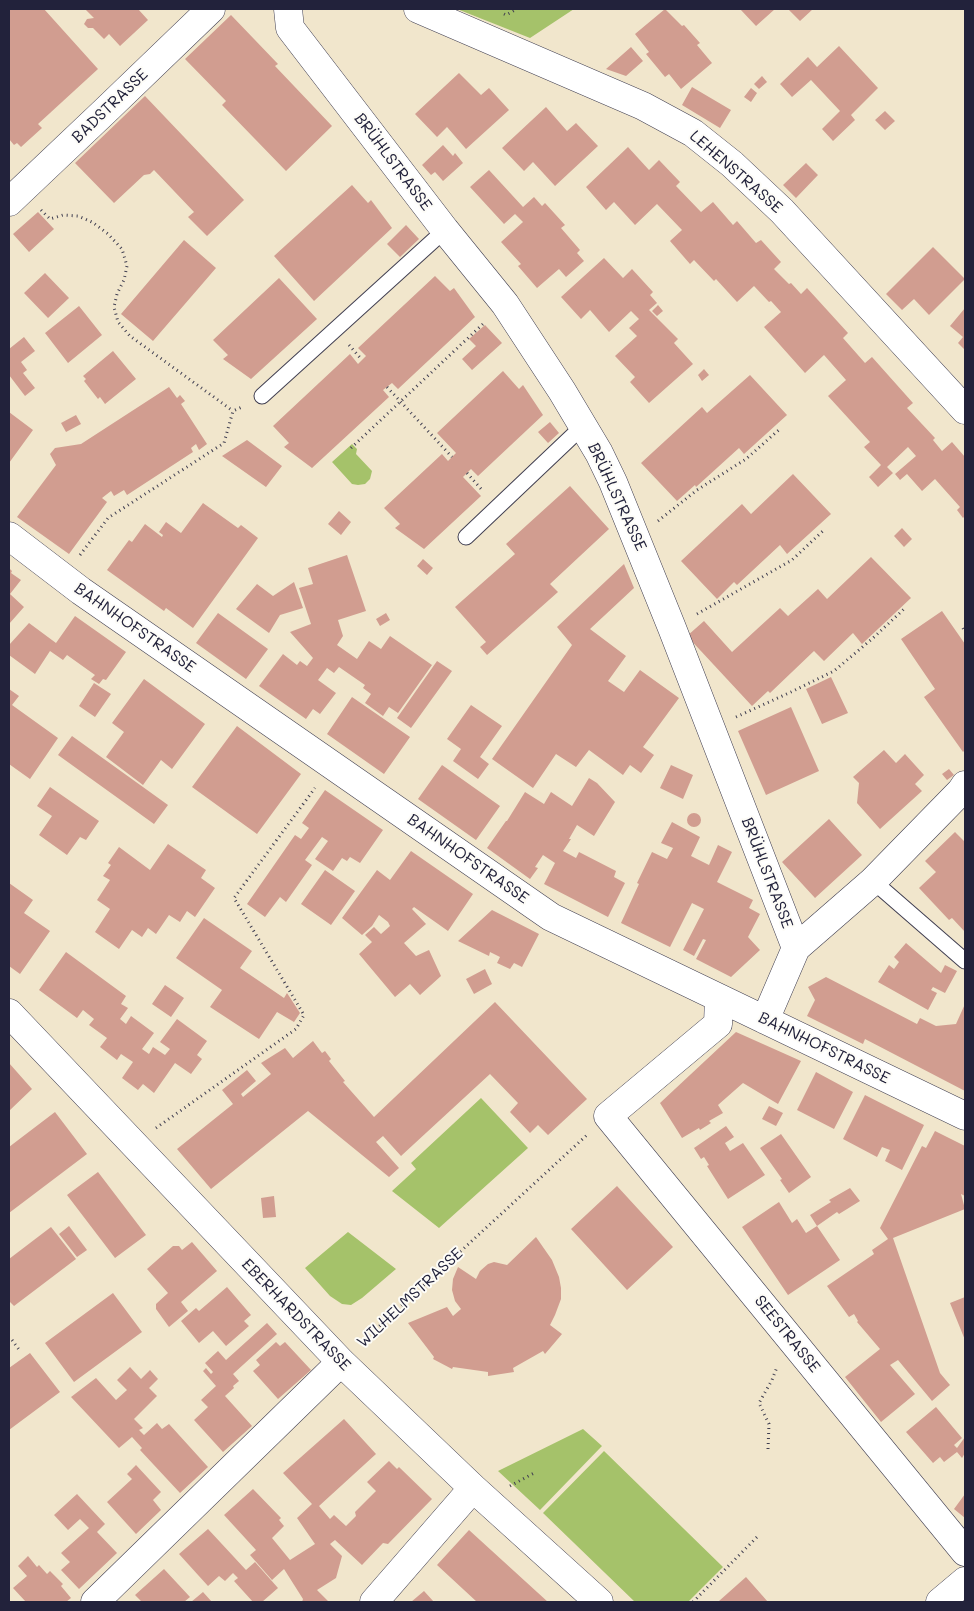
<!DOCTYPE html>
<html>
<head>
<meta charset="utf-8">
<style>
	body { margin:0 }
	#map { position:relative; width:974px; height:1611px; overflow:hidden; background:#f1e6cc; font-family:Mali,sans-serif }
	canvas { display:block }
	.frame { position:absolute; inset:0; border:10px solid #22223b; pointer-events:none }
</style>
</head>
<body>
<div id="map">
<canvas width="974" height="1611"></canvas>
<div class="frame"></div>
</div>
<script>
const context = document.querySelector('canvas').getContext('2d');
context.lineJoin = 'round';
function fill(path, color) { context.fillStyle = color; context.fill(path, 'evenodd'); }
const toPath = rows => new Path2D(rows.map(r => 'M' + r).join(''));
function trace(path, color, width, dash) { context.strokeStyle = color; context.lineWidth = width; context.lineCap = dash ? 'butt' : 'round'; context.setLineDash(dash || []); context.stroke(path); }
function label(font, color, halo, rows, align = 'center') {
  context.font = font + ' Mali,sans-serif'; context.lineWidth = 4; context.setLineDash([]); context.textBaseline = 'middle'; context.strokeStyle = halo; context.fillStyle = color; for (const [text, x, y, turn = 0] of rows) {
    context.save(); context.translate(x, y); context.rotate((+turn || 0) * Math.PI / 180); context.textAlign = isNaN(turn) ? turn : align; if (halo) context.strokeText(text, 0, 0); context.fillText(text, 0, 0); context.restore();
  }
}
fill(toPath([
	[457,9,574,9,530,38],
	[352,444,357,449,356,454,372,471,370,479,365,484,358,485,352,484,332,462],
	[481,1098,528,1148,439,1228,392,1191,416,1169,411,1163],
	[348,1232,396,1269,362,1298,351,1305,342,1304,330,1296,305,1268],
	[583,1429,602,1446,540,1510,498,1471],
	[604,1451,723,1567,688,1602,635,1602,543,1513]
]), '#a5c26a');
fill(toPath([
	[9,9,44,9,98,69,38,124,42,128,21,147,17,143,14,145,9,139],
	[85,9,138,9,148,20,120,46,109,34,104,39,93,28,88,28,84,24,87,19,94,18],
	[665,9,682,26,684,25,700,43,697,45,712,63,681,89,669,74,665,77,646,54,649,52,635,34],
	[740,9,775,9,756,26],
	[788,9,813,9,800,21],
	[231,15,278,64,275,66,332,126,286,171,222,105,226,101,185,59],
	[839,46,878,88,851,115,855,120,833,141,822,129,840,111,811,80,792,97,780,84,808,57,817,67],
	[631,47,643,61,626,76,606,69],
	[459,73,481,95,489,88,509,110,466,149,447,127,437,137,415,114],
	[762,76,767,82,759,89,754,84],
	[692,87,731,110,720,128,682,105],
	[751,88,757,93,751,102,744,97],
	[145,96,244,200,207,236,188,217,194,212,154,170,150,174,144,175,114,203,75,163],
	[546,107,567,131,576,123,598,146,555,186,533,162,524,171,502,148],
	[885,111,895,121,885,130,875,120],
	[443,145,453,156,455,153,463,163,443,181,435,172,431,175,422,165],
	[628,147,649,170,659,160,680,182,676,186,701,212,713,202,733,225,737,221,756,243,761,240,781,262,774,269,789,284,791,283,801,294,807,288,848,333,843,338,865,363,872,357,913,403,907,408,935,438,933,440,942,451,952,442,965,457,965,516,963,518,957,510,960,507,935,479,922,491,907,474,900,480,895,474,916,456,908,447,887,467,893,473,878,487,869,477,881,465,864,447,870,442,828,396,846,380,824,355,805,373,764,327,781,312,771,301,769,302,754,286,737,302,716,279,714,281,694,260,690,264,670,241,682,230,657,204,635,225,614,202,606,210,586,187],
	[806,163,818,175,796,198,783,185],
	[489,170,523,207,534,197,542,206,545,203,565,225,561,228,580,250,577,253,584,261,566,277,559,269,537,288,518,266,521,264,501,242,523,222,515,214,504,224,470,187],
	[352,185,368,203,371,200,392,228,314,301,274,256],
	[38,212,54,229,29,252,13,234],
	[406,225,419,239,400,257,387,244],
	[184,240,216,268,153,341,121,314],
	[933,247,965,279,929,315,914,299,902,310,886,294],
	[604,258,623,278,632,269,653,292,650,295,657,303,649,310,678,339,674,343,693,364,649,403,630,382,635,377,615,356,637,336,629,328,639,319,631,311,609,332,590,310,581,319,561,297],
	[45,273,69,298,48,318,24,293],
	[435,276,450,291,454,288,475,317,398,389,392,383,383,390,389,397,312,468,284,447,289,443,273,426,350,354,358,364,366,356,358,348],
	[279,278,317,319,251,379,223,359,228,355,213,340],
	[658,305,663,311,657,316,652,311],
	[79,306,102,335,68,363,45,333],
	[965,308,965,350,958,343,963,337,950,326],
	[485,325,502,343,472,370,462,359,476,346,469,339],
	[24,337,35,351,21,362,27,370,23,373,35,388,25,396,9,375,9,349],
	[113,351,136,379,105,404,100,397,98,399,84,381,86,379,83,376],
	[704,369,709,375,702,381,698,375],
	[503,371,519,389,523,385,543,415,478,476,471,469,463,477,481,496,424,549,395,528,400,524,384,508,442,454,448,461,456,453,437,433],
	[750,375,787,415,744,454,739,448,696,487,695,485,677,501,641,463,702,407,707,413],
	[169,387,177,398,180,395,185,401,181,404,207,444,199,450,196,444,191,448,193,452,127,495,124,490,114,496,111,491,102,498,107,502,69,554,17,517,56,465,50,454,55,448,81,444],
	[9,412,33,430,9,463],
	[76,415,81,424,66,432,61,423],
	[550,422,559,433,548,443,538,432],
	[247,440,282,466,266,487,222,456],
	[793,474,831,514,787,554,780,545,737,585,734,582,717,599,681,561,742,504,751,514],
	[570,486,609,529,550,584,558,592,487,655,480,647,486,642,455,607,515,554,506,544],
	[203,503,238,528,241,525,258,538,193,628,166,608,164,611,107,570,129,540,132,542,145,524,162,537,163,535,159,532,166,522,181,533],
	[339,511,351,522,341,535,328,524],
	[902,528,912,539,904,547,894,536],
	[347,555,366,611,338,620,343,636,337,645,357,659,369,641,381,649,390,636,432,665,398,713,389,707,383,716,365,703,371,694,363,688,365,685,339,667,334,673,327,668,318,680,336,693,320,714,313,709,306,719,259,686,283,654,297,665,300,661,307,666,313,658,290,632,311,624,299,588,313,584,308,568],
	[871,557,911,598,862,644,853,633,824,661,814,651,770,693,768,691,752,706,687,636,704,621,732,652,780,608,788,616,818,589,827,599],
	[423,559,433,568,427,575,417,566],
	[624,564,634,588,590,629,626,656,608,681,624,692,640,670,679,698,643,747,654,755,641,773,630,765,623,775,589,750,576,767,556,754,533,788,492,759,572,645,557,627],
	[9,568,12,571,11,573,21,580,10,594,24,607,9,624],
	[294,582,303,608,280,615,269,633,236,609,257,584,273,596],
	[942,611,965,644,965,750,963,752,924,697,935,689,901,639],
	[218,613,268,649,246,679,196,643],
	[386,613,390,620,380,626,376,619],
	[75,616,126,652,106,680,103,679,99,684,91,679,95,675,67,655,63,660,50,651,35,674,9,655,9,645,29,623,56,643],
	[437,661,452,671,411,728,397,718],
	[831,677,848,713,822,724,806,689],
	[144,679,205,724,172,769,161,760,143,785,106,757,124,732,112,723],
	[94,683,111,694,95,717,79,706],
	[9,689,19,696,12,705,58,738,30,779,9,764],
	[352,697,410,737,384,774,327,734],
	[471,705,502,726,480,757,489,764,478,779,453,761,461,749,447,739],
	[791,707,819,771,766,795,738,731],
	[237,726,301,774,257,834,192,787],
	[72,736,168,805,154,824,58,755],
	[884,750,896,763,905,754,924,775,915,784,922,791,880,829,857,803,859,783,853,777],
	[442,765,500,806,476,840,418,799],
	[671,765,693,775,683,799,660,788],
	[949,769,954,775,947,780,942,774],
	[589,778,597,783,615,802,594,836,577,825,569,839,571,839,563,851,576,858,579,852,616,871,614,877,625,883,608,917,544,884,555,863,543,855,535,867,538,868,530,879,487,848,506,821,507,821,525,792,544,804,551,792,572,806],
	[50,787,99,821,86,840,80,837,67,855,39,835,52,816,37,806],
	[325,790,383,830,360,863,350,857,347,861,342,858,333,871,315,859,328,841,322,837,305,860,312,865,286,902,280,897,265,917,247,904,295,835,301,839,309,828,302,823],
	'687 820a7 7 0 1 1 14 0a7 7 0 1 1-14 0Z',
	[829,819,862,855,815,898,782,862],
	[672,822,700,837,691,856,709,865,718,845,732,852,717,882,753,900,749,908,760,914,748,937,760,950,731,977,696,959,706,940,703,939,694,956,683,950,704,909,692,903,670,947,621,923,639,884,637,883,652,852,667,859,673,848,661,843],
	[955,832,965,842,965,932,952,918,949,920,919,888,936,872,925,861],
	[168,844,206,870,201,878,215,888,195,917,187,911,180,922,169,915,156,934,148,928,142,937,132,930,119,949,95,932,110,909,97,900,110,880,103,876,111,865,108,863,119,847,150,870],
	[411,851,473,894,448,931,414,907,412,909,426,924,404,943,416,956,429,950,441,976,420,995,410,984,395,997,359,954,372,942,365,935,374,927,381,934,390,926,388,922,379,915,372,926,362,935,342,918,377,870,390,880],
	[325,870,355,891,331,925,301,904],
	[9,883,33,900,24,913,50,931,20,974,9,966],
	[492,910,539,934,522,967,514,963,510,969,497,963,500,957,490,952,489,956,458,941],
	[204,918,252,951,240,968,284,998,287,993,300,1013,294,1022,277,1012,259,1039,210,1007,222,990,176,958],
	[906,943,941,973,945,965,957,971,945,993,933,987,931,990,937,993,928,1010,878,982,889,965,894,969,899,962,894,957],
	[66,952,126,996,121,1004,128,1008,120,1019,126,1024,131,1016,154,1033,142,1049,149,1054,153,1047,165,1055,170,1049,160,1042,177,1019,207,1041,197,1055,202,1059,191,1074,175,1063,154,1093,143,1084,138,1090,122,1078,133,1062,121,1054,117,1060,100,1047,107,1038,89,1025,94,1019,83,1010,77,1018,39,990],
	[485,969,492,984,474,994,466,979],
	[826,977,917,1024,920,1018,936,1026,956,1024,965,1004,965,1091,865,1039,863,1044,807,1016,815,1000,808,987],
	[165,985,184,998,171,1017,152,1004],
	[495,1002,587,1099,548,1135,538,1125,530,1133,510,1112,518,1103,490,1074,401,1156,383,1136,376,1142,399,1168,389,1177,308,1111,211,1189,177,1149,233,1104,222,1090,247,1070,256,1081,241,1094,243,1097,271,1074,261,1063,285,1048,293,1058,313,1041,322,1053,325,1051,331,1059,329,1061,345,1081,343,1082,374,1117],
	[736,1032,801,1061,778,1104,743,1083,718,1105,723,1113,709,1121,711,1123,700,1130,699,1128,682,1138,660,1103],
	[9,1063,32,1089,9,1111],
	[816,1072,853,1092,834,1129,797,1110],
	[865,1095,924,1125,902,1170,885,1161,890,1150,882,1147,877,1157,843,1139],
	[769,1106,783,1113,776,1126,762,1119],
	[55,1112,87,1154,9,1213,9,1147],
	[726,1126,734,1137,725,1143,730,1151,743,1143,765,1175,728,1199,707,1166,709,1165,704,1157,701,1159,694,1148],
	[935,1131,965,1146,965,1196,961,1194,965,1209,893,1238,940,1373,950,1385,932,1401,898,1360,890,1365,915,1394,881,1422,845,1377,880,1349,857,1322,858,1321,854,1314,849,1317,827,1286,874,1254,872,1250,888,1239,880,1228,922,1146,926,1148],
	[781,1134,811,1177,789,1193,780,1180,782,1179,760,1148],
	[98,1172,146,1235,115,1258,67,1195],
	[617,1186,673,1247,627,1290,571,1229],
	[850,1188,860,1201,839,1214,837,1212,817,1226,810,1215,831,1202,829,1200],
	[274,1196,276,1217,263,1218,261,1198],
	[779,1202,792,1223,797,1219,806,1233,817,1226,840,1260,788,1295,742,1227],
	[69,1226,87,1250,77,1257,59,1234],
	[51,1227,76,1259,14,1306,10,1302,9,1303,9,1259],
	[536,1237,552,1260,559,1277,561,1288,561,1299,555,1315,550,1325,562,1334,545,1354,543,1351,513,1368,514,1372,488,1376,488,1372,453,1367,452,1369,433,1359,434,1357,408,1323,447,1307,453,1316,461,1309,455,1301,452,1290,453,1279,458,1267,476,1279,480,1271,488,1264,494,1262,507,1265],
	[192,1242,217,1271,181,1302,188,1311,169,1327,156,1309,156,1304,168,1293,147,1269,173,1246,179,1246,182,1250],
	[227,1287,251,1315,244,1321,249,1326,226,1346,213,1331,199,1343,181,1321,196,1308,199,1311],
	[113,1293,142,1332,74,1382,45,1343],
	[965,1297,965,1340,950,1303],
	[267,1323,277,1334,233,1374,239,1381,233,1386,234,1388,225,1396,252,1426,223,1452,194,1420,208,1407,201,1400,216,1386,203,1371,206,1368,211,1374,213,1372,205,1363,218,1351,226,1360],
	[276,1342,280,1346,285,1342,311,1370,278,1399,253,1371,260,1365,256,1360],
	[30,1353,60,1392,9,1430,9,1368],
	[130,1367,141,1379,150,1370,158,1379,149,1388,157,1396,134,1419,143,1428,139,1430,144,1435,157,1423,162,1429,169,1424,208,1467,180,1493,140,1450,142,1448,132,1437,119,1448,71,1397,96,1378,116,1400,127,1390,117,1380],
	[936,1407,962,1438,954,1445,957,1448,965,1437,965,1453,962,1458,957,1452,944,1462,940,1457,933,1463,906,1432],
	[344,1419,376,1454,319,1506,330,1519,334,1515,346,1526,356,1516,355,1512,376,1491,367,1482,389,1461,397,1469,399,1467,432,1499,388,1544,383,1543,362,1565,335,1540,330,1544,342,1556,336,1578,317,1590,329,1602,302,1602,303,1599,284,1569,272,1580,250,1555,256,1550,224,1515,253,1489,281,1518,279,1520,284,1526,272,1538,290,1560,315,1544,297,1518,312,1504,283,1473],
	[136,1465,161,1492,153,1500,161,1510,136,1534,107,1502,132,1479,127,1474],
	[77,1494,105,1524,97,1532,117,1553,79,1589,61,1570,70,1562,61,1553,89,1528,80,1519,68,1530,54,1515],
	[965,1494,965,1518,954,1509],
	[208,1529,246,1570,255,1562,278,1588,262,1602,253,1602,234,1581,238,1578,233,1573,225,1581,219,1576,208,1586,179,1554],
	[469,1530,537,1592,548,1602,477,1602,437,1565],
	[28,1556,37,1567,39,1565,47,1574,50,1571,63,1584,61,1586,71,1598,66,1602,26,1602,13,1588,27,1576,18,1566],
	[164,1569,190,1597,184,1602,142,1602,135,1595],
	[746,1577,768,1602,718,1602,719,1601],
	[424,1591,434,1602,411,1602],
	[203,1592,212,1602,191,1602]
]), '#d19d90');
const service = toPath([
	[262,396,445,230],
	[466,537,583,426],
	[873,881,965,961]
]);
const minor = toPath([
	[288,9,290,28,445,230,505,304,562,391,599,453,613,482,672,628,796,948,765,1020],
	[418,9,643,106,693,133,732,164,782,211,965,410],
	[9,202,105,111,211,9],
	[9,536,81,591,551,917,965,1116],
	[796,948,873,881,961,791,965,785],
	[719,998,718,1024,608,1116,965,1552],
	[9,1013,341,1362,473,1488,599,1602],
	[95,1602,341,1362],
	[374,1602,473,1488],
	[940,1602,965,1581]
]);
trace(service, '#413f51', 17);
trace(minor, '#413f51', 29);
trace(toPath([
	[504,14,506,15,517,9],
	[41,210,50,219,63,215,78,216,92,222,108,234,122,249,127,266,124,280,117,294,114,307,118,322,130,336,233,411],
	[349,345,362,360],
	[387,387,452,457],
	[351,448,484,323],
	[467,473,483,491],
	[658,521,697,490,746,459,781,428],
	[80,555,108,518,224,443,233,411,244,406],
	[697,614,792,560,825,529],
	[963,628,965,632],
	[736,717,791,692,834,671,872,639,904,609],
	[156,1128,296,1029,304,1015,234,898,315,788],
	[12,1340,20,1351],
	[361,1343,588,1134],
	[768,1449,769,1424,759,1403,772,1380,777,1367],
	[510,1486,536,1472],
	[693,1602,757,1537]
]), '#413f51', 3, [1, 4]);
trace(service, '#fff', 15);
trace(minor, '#fff', 28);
label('16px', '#22223b', '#fdfcf7', [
	["BADSTRASSE",110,106,-44],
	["BRÜHLSTRASSE",393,162,53],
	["LEHENSTRASSE",736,172,41],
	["BRÜHLSTRASSE",617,497,65],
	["BAHNHOFSTRASSE",135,628,35],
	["BAHNHOFSTRASSE",468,859,35],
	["BRÜHLSTRASSE",767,873,69],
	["BAHNHOFSTRASSE",824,1048,26],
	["WILHELMSTRASSE",410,1298,-43],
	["EBERHARDSTRASSE",296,1315,46],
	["SEESTRASSE",787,1334,51]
]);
</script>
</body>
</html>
